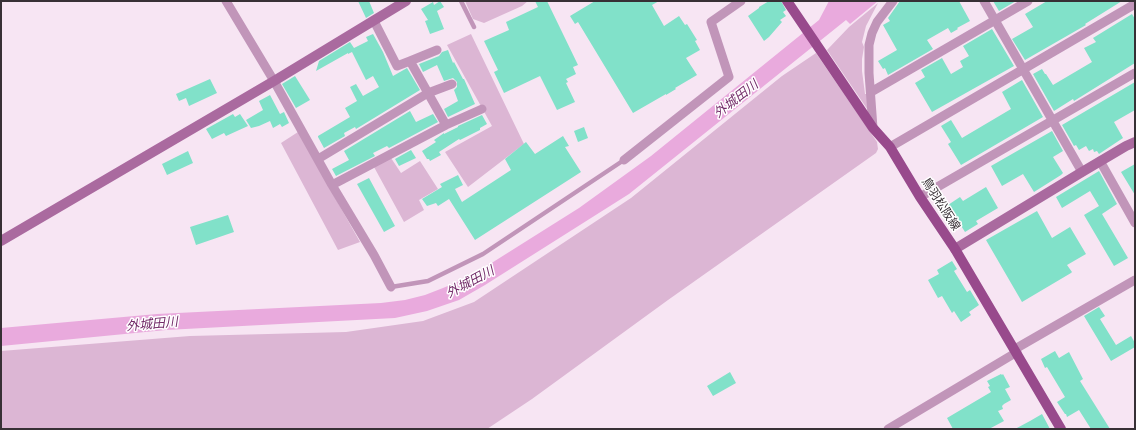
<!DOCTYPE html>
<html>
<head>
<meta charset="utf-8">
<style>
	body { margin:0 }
	#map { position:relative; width:1136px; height:430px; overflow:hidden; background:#f7e5f3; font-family:Lato,sans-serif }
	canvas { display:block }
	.frame { position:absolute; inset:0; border:2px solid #373035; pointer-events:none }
</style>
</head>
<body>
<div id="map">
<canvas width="1136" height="430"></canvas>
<div class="frame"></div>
</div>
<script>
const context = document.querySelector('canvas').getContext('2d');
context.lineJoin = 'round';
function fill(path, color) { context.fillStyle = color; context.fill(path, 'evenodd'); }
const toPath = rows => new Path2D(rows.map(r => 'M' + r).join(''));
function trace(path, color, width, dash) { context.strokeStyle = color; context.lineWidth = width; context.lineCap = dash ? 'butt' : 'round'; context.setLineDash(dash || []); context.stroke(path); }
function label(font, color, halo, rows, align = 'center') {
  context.font = font + ' Lato,"Noto Sans JP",sans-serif'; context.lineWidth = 3; context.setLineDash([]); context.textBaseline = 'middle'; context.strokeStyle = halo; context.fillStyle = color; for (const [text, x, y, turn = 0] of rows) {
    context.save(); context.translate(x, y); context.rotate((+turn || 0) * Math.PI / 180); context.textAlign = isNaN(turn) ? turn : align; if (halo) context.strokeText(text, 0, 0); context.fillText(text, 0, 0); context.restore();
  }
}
fill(toPath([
	[465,1,528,1,522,6,484,23,473,19],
	[878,3,866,26,862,42,864,47,862,59,862,71,865,94,869,94,870,113,827,50,849,27],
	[471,34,524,144,468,187,445,152,492,126,447,45],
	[816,53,877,142,878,149,876,153,668,300,532,399,487,429,1,429,1,351,190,336,346,332,423,321,474,302,631,198,782,76],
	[298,132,360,242,338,250,281,143],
	[391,158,401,173,420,161,438,189,419,200,424,210,404,222,374,167]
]), '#dcb6d4');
fill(toPath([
	[829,1,878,1,850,24,846,20,629,194,485,285,459,300,427,311,395,318,166,330,1,346,1,328,157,314,381,303,405,300,425,295,443,288,462,280,490,264,579,208,651,156,819,20]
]), '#e9aadd');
fill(toPath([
	[358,1,369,1,374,13,366,18],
	[440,1,444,7,437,11,444,29,430,34,425,21,428,20,421,9,433,2,434,5],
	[535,1,547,1,578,65,573,67,576,74,566,79,568,82,566,83,575,102,557,110,540,76,504,93,494,72,498,70,484,41,509,30,506,22,538,7],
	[595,1,659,1,652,5,664,26,679,16,685,25,687,24,697,40,695,41,700,50,686,58,697,75,675,88,676,89,666,95,666,94,633,113,578,22,575,24,570,16],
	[769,1,781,1,786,10,783,12,786,16,780,20,782,22,769,37,764,41,748,16,759,8,759,7],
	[900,1,959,1,970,21,957,28,958,29,951,33,948,28,927,40,933,49,888,75,885,68,883,69,878,61,897,50,883,25,890,21,888,18],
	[993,1,1016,1,999,11],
	[1047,1,1122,1,1085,24,1086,25,1025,60,1012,39,1033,27,1025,14],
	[1132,14,1135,19,1135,63,1074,101,1073,99,1054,111,1033,74,1042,69,1045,74,1046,74,1053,85,1092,62,1084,48,1096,42,1093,38],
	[992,29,1014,66,932,112,915,83,925,77,921,70,942,58,951,74,963,67,960,61,969,56,963,46],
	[373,34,383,52,393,76,407,68,420,90,356,129,355,127,344,133,345,136,324,148,318,137,318,136,350,117,345,108,357,101,350,87,356,84,363,96,379,87,373,76,366,80,352,52,348,54,348,53,316,71,319,61,350,42,354,48,368,41,366,37],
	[448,50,453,63,454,62,463,79,464,79,475,104,448,117,444,109,458,101,454,90,457,87,457,82,453,78,444,81,437,65,423,72,419,64,439,56,442,52],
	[295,76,310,100,296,108,282,84],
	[210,79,217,93,189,106,186,98,179,101,176,94],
	[1022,80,1043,117,961,165,948,144,951,142,941,126,951,120,962,138,1011,109,1002,92],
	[1135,82,1135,110,1114,122,1123,138,1099,154,1097,151,1094,152,1093,149,1089,151,1086,146,1079,150,1076,145,1074,146,1062,125],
	[270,95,280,114,284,112,289,123,282,127,280,124,273,128,270,121,259,126,251,128,246,120,263,110,259,101],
	[410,111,416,122,433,114,438,122,389,148,387,146,373,153,375,156,336,176,332,169,349,160,344,151],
	[233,114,235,117,240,114,248,126,226,136,224,133,212,139,206,129],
	[482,115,487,124,480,128,480,130,460,140,459,139,439,152,441,155,430,161,429,159,427,159,422,151,436,142,434,140,444,133,444,134,458,127,458,126],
	[584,127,588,138,578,142,574,131],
	[1052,131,1063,151,1053,157,1063,173,1061,175,1034,192,1023,174,1002,186,991,166],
	[563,136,569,146,565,147,581,172,475,240,449,199,438,206,436,203,427,206,422,199,442,187,440,184,458,175,463,185,455,189,462,202,511,170,505,159,526,142,535,154],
	[411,150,416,158,399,166,395,159],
	[188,151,193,163,167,175,162,164],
	[1135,164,1135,195,1121,172],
	[1099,171,1117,204,1102,214,1128,258,1114,266,1084,215,1099,206,1090,191,1062,208,1056,197],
	[369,178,395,226,384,232,357,184],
	[986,187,998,208,976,221,978,224,965,232,948,205,960,197,963,201],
	[1037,211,1052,238,1070,227,1086,254,1067,265,1072,272,1071,273,1022,302,986,240],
	[228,215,234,232,196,245,190,227],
	[952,261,957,269,954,271,967,292,970,290,979,305,969,312,971,315,961,322,954,311,952,313,942,296,938,298,928,280,939,274,937,270],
	[1099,307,1105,316,1100,319,1116,345,1131,336,1135,343,1135,347,1111,361,1084,316],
	[1055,351,1059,358,1069,352,1083,379,1080,381,1110,429,1091,429,1079,410,1067,417,1066,414,1065,414,1057,402,1065,397,1047,367,1045,368,1041,359],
	[730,372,736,383,713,396,707,386],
	[1001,374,1002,375,1003,374,1010,387,1005,389,1011,400,1004,404,1002,406,1003,409,998,411,1004,421,989,429,953,429,947,418,991,392,988,387,990,386,987,381],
	[1042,414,1050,429,1015,429,1030,421]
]), '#81e1c9');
trace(toPath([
	[461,1,474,27],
	[391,287,428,281,483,254,624,160]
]), '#c195b9', 4.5);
trace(toPath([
	[226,1,274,81,332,185,374,255,391,287],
	[984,1,1082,172],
	[410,61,437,50],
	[871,92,1028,1],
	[446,125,482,109],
	[873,128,869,73,869,45,872,33,877,22,893,1],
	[890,147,1135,4],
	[318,159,428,93,452,84],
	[624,160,729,77,711,22,741,1],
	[1100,161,1135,223],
	[332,185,446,125,410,61,397,66,374,21],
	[920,197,1135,73],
	[1015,349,1135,280],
	[888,429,1017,352]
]), '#c195b9', 9);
trace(toPath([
	[1,241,274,81,406,1],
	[955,249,1082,172,1126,146,1135,142]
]), '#aa6a9f', 10);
trace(toPath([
	[787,1,873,128,890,147,920,197,955,249,1061,429]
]), '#984a8c', 10);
label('12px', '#373035', '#fff', [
	["鳥羽松阪線",941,204,57]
]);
label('italic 13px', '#722a68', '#fff', [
	["外城田川",736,99,-38],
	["外城田川",470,282,-28],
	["外城田川",152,324,-5]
]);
</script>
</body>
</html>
